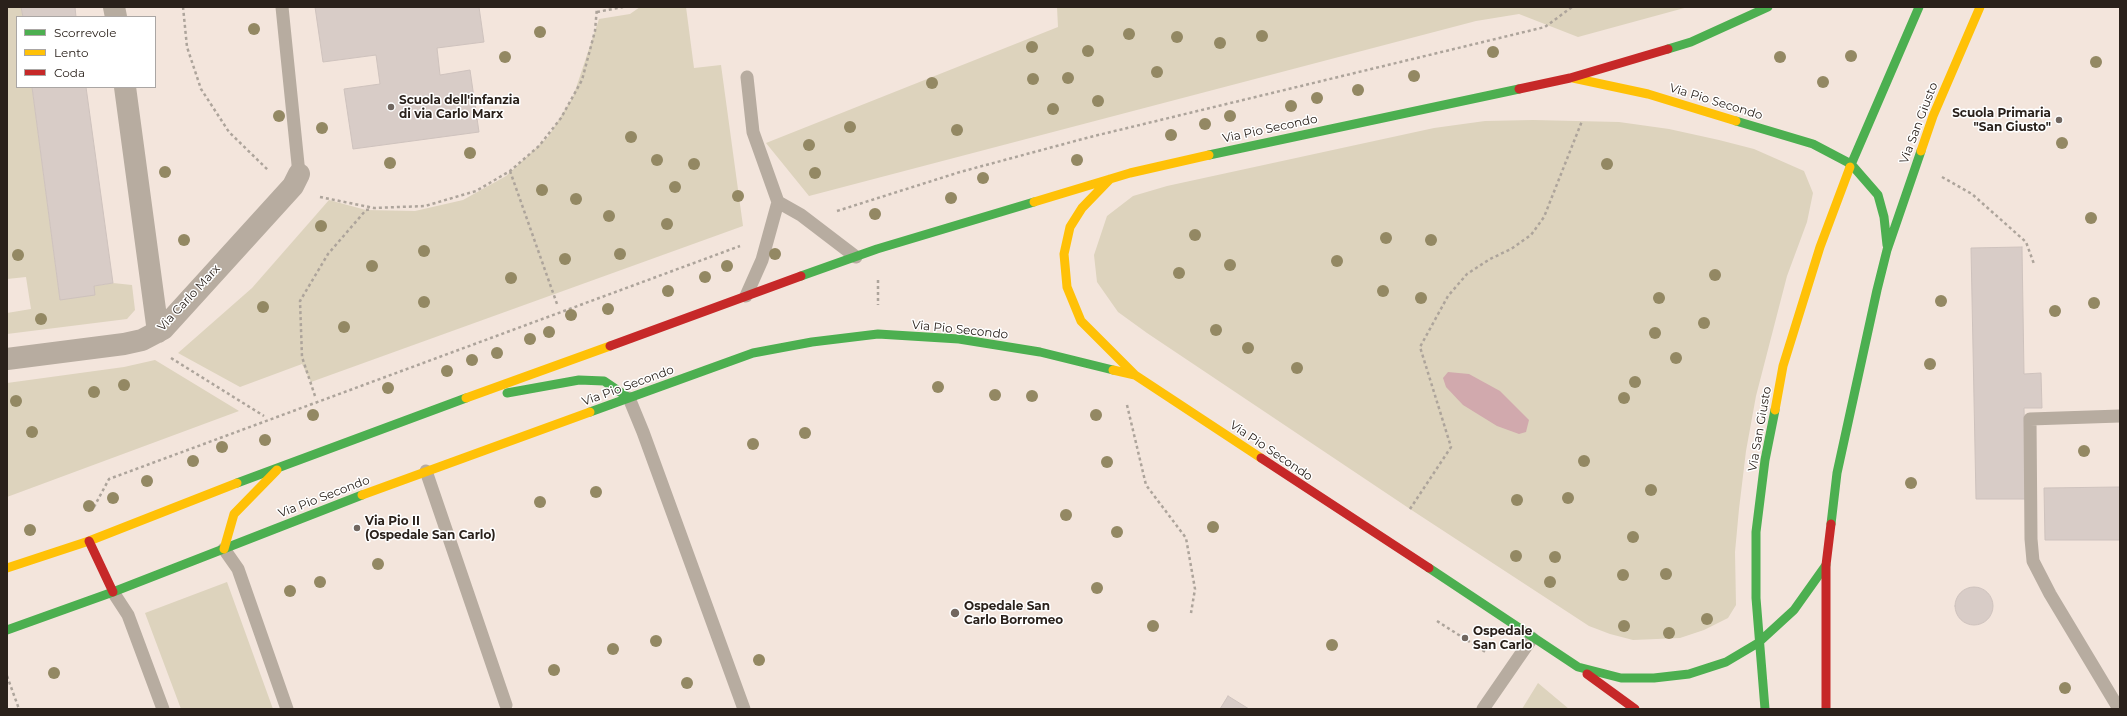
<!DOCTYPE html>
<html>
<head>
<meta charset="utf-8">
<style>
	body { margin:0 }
	#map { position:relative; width:2127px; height:716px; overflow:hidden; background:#f3e5dc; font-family:Montserrat,sans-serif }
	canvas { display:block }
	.frame { position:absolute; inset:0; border:8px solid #2a211b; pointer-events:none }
	.legend { position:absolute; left:16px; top:16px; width:140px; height:72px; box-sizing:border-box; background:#fff; border:1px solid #aaa6a4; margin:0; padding:5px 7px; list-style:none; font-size:12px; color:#2a211b }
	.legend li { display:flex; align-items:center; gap:8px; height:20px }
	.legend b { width:20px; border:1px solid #aaa6a4 }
</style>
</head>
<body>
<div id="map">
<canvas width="2127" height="716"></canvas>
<div class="frame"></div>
<ul class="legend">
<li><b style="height:5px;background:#4caf50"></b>Scorrevole</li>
<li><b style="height:5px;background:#ffc107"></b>Lento</li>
<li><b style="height:5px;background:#c62828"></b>Coda</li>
</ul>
</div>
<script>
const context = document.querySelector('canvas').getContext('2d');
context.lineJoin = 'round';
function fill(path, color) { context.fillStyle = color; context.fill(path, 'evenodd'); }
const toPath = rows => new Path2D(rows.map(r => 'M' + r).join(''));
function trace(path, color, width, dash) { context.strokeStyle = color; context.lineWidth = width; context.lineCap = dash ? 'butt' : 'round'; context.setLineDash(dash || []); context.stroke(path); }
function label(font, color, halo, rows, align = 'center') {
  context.font = font + ' Montserrat,sans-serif'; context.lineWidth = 3; context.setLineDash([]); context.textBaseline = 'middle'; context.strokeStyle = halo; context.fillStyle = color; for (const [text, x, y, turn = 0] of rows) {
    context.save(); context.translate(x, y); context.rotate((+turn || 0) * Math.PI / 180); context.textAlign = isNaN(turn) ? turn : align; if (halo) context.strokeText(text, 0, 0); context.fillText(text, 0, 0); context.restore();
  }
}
fill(toPath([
	[7,7,21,7,23,17,17,17,17,87,32,87,60,299,94,286,113,283,132,285,135,310,127,319,7,334,7,313,31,309,26,277,7,279],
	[640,7,686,7,694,68,721,65,743,226,311,382,302,364,240,387,178,353,252,288,329,200,366,210,415,211,463,200,506,176,548,137,573,97,599,19,630,14],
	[1057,7,1688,7,1578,37,1519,14,1476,21,809,196,766,143,1058,27],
	[1533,120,1619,122,1669,129,1719,140,1754,149,1804,171,1813,193,1807,222,1787,276,1756,396,1746,451,1739,509,1735,552,1736,605,1728,618,1704,630,1680,638,1633,640,1610,634,1589,626,1410,509,1147,333,1118,312,1097,282,1094,255,1107,216,1133,196,1167,186,1434,128,1485,121],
	[155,360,239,411,7,497,7,383,124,367],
	[227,582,273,709,181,709,145,613],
	[1538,683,1569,709,1522,709]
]), '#ddd3bd');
fill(toPath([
	[1448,372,1469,374,1500,391,1529,420,1526,432,1519,434,1497,426,1463,405,1446,387,1443,378]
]), '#d1a9ad');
const building = toPath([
	[21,7,75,7,76,17,23,17,21,7],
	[315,7,479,7,484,42,437,48,440,75,470,70,479,132,353,149,344,89,380,84,376,55,323,62,315,7],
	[32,87,86,87,113,283,94,286,95,295,60,300,32,87],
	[2022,247,2024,374,2041,373,2042,408,2024,408,2026,499,1976,499,1971,248,2022,247],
	[2120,487,2120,540,2045,540,2044,488,2120,487],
	'1955 606a19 19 0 1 1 38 0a19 19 0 1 1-38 0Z',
	[1228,696,1249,709,1220,709,1228,696]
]);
fill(building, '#d8ccc7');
trace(building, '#cec2bd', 1);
trace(toPath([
	[183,7,187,47,201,89,229,132,269,171],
	[597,12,623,7],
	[510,171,557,304],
	[1942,177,1972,194,2026,242,2034,264],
	[320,197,374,208,425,206,476,191,510,171,539,146,561,118,582,80,595,31,597,7],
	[837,211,960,172,1090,137,1545,27,1572,7],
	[878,280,878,305],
	[171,358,264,416],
	[315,396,302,357,300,301,328,254,366,210,371,209],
	[1127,405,1146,485,1186,538,1195,589,1191,613],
	[94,507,109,479,740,246],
	[1410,509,1451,447,1420,347,1448,296,1467,274,1490,259,1511,249,1531,235,1544,217,1582,121],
	[1437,621,1487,653],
	[7,676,19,709]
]), '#ada49b', 2.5, [3, 3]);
trace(toPath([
	[282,7,299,174],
	[778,202,801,215,856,257],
	[746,296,762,260,778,202,753,132,747,77],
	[629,398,643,432,744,709],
	[426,471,506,705],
	[224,549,238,569,287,709],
	[113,592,128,615,163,709],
	[1483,709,1532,638],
	[2119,709,2050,594,2033,561,2031,539,2030,419,2120,416]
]), '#b7aca0', 13);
trace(toPath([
	[114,7,116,17],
	[125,87,158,332],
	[7,359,124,344,142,340,163,329,293,186,299,174]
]), '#b7aca0', 22);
trace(toPath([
	[1668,49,1691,42,1768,7],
	[1736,121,1813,144,1851,164,1878,195,1884,217,1887,245],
	[1209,155,1519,89],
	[1850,167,1919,7],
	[801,276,877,249,1034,202],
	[507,393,579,380,604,381,629,398],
	[590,412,753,353,812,342,878,334,959,339,1040,352,1113,370],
	[237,483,466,398],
	[1831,524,1837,473,1877,290,1887,250,1921,151],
	[1429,568,1578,667,1621,678,1654,678,1689,674,1726,662,1758,643,1794,610,1826,565],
	[7,630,113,592,362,495],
	[1765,709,1756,598,1756,532,1765,460,1775,410]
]), '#4caf50', 9);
trace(toPath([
	[1573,78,1648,94,1736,121],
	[1921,151,1933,116,1980,7],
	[1110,179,1082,208,1070,227,1064,254,1067,287,1081,321,1135,375],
	[1034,202,1130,173,1209,155],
	[1113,370,1135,375,1261,458],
	[466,398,610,346],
	[1775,410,1783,366,1820,247,1850,167],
	[362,495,590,412],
	[224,549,234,514,277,470],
	[7,568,89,541,237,483]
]), '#ffc107', 9);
trace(toPath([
	[1519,89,1570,78,1668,49],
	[610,346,801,276],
	[1261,458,1429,568],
	[89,541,113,592],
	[1587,674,1635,709],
	[1826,709,1826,565,1831,524]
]), '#c62828', 9);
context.fillStyle = '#938863';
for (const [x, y] of [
	[254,29],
	[540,32],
	[1129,34],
	[1262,36],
	[1177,37],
	[1220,43],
	[1032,47],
	[1088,51],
	[1493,52],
	[1851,56],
	[505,57],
	[1780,57],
	[2096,62],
	[1157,72],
	[1414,76],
	[1068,78],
	[1033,79],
	[1823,82],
	[932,83],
	[1358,90],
	[1317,98],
	[1098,101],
	[1291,106],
	[1053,109],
	[279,116],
	[1230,116],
	[1205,124],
	[850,127],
	[322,128],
	[957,130],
	[1171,135],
	[631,137],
	[2062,143],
	[809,145],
	[470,153],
	[657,160],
	[1077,160],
	[390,163],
	[694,164],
	[1607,164],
	[165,172],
	[815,173],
	[983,178],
	[675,187],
	[542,190],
	[738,196],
	[951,198],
	[576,199],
	[875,214],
	[609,216],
	[2091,218],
	[667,224],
	[321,226],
	[1195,235],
	[1386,238],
	[184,240],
	[1431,240],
	[424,251],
	[620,254],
	[775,254],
	[18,255],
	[565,259],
	[1337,261],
	[1230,265],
	[372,266],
	[727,266],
	[1179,273],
	[1715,275],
	[705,277],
	[511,278],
	[668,291],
	[1383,291],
	[1421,298],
	[1659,298],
	[1941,301],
	[424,302],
	[2094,303],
	[263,307],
	[608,309],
	[2055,311],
	[571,315],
	[41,319],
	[1704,323],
	[344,327],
	[1216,330],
	[549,332],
	[1655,333],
	[530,339],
	[1248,348],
	[497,353],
	[1676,358],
	[472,360],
	[1930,364],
	[1297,368],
	[447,371],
	[1635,382],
	[124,385],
	[938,387],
	[388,388],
	[94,392],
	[995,395],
	[1032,396],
	[1624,398],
	[16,401],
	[313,415],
	[1096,415],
	[32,432],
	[805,433],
	[265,440],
	[753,444],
	[222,447],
	[2084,451],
	[193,461],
	[1584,461],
	[1107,462],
	[147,481],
	[1911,483],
	[1651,490],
	[596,492],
	[113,498],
	[1568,498],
	[1517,500],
	[540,502],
	[89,506],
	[1066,515],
	[1213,527],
	[30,530],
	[1117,532],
	[1633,537],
	[1516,556],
	[1555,557],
	[378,564],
	[1666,574],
	[1623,575],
	[320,582],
	[1550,582],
	[1097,588],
	[290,591],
	[1707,619],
	[1153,626],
	[1624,626],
	[1669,633],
	[656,641],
	[1332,645],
	[613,649],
	[759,660],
	[554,670],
	[54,673],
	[687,683],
	[2065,688]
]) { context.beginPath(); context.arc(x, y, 6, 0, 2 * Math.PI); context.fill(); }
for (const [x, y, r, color] of [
	[391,107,4,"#70665f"],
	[2059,120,4,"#70665f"],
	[357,528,4,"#70665f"],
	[955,613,5,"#70665f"],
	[1465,638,4,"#70665f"]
]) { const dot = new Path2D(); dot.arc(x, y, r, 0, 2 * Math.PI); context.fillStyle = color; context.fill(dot); trace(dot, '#fff', 1.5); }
label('bold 12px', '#2a211b', '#fff', [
	["Scuola dell'infanzia",399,100],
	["di via Carlo Marx",399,114],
	["Scuola Primaria",2051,113,"right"],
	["\"San Giusto\"",2051,127,"right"],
	["Via Pio II",365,521],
	["(Ospedale San Carlo)",365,535],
	["Ospedale San",964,606],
	["Carlo Borromeo",964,620],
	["Ospedale",1473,631],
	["San Carlo",1473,645]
], 'left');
label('12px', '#2a211b', '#fff', [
	["Via Pio Secondo",1716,102,17],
	["Via San Giusto",1919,123,-69],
	["Via Pio Secondo",1270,129,-12],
	["Via Carlo Marx",189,298,-47],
	["Via Pio Secondo",960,330,6],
	["Via Pio Secondo",628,386,-20],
	["Via San Giusto",1760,429,-80],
	["Via Pio Secondo",1271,451,34],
	["Via Pio Secondo",324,497,-21]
]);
</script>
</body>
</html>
